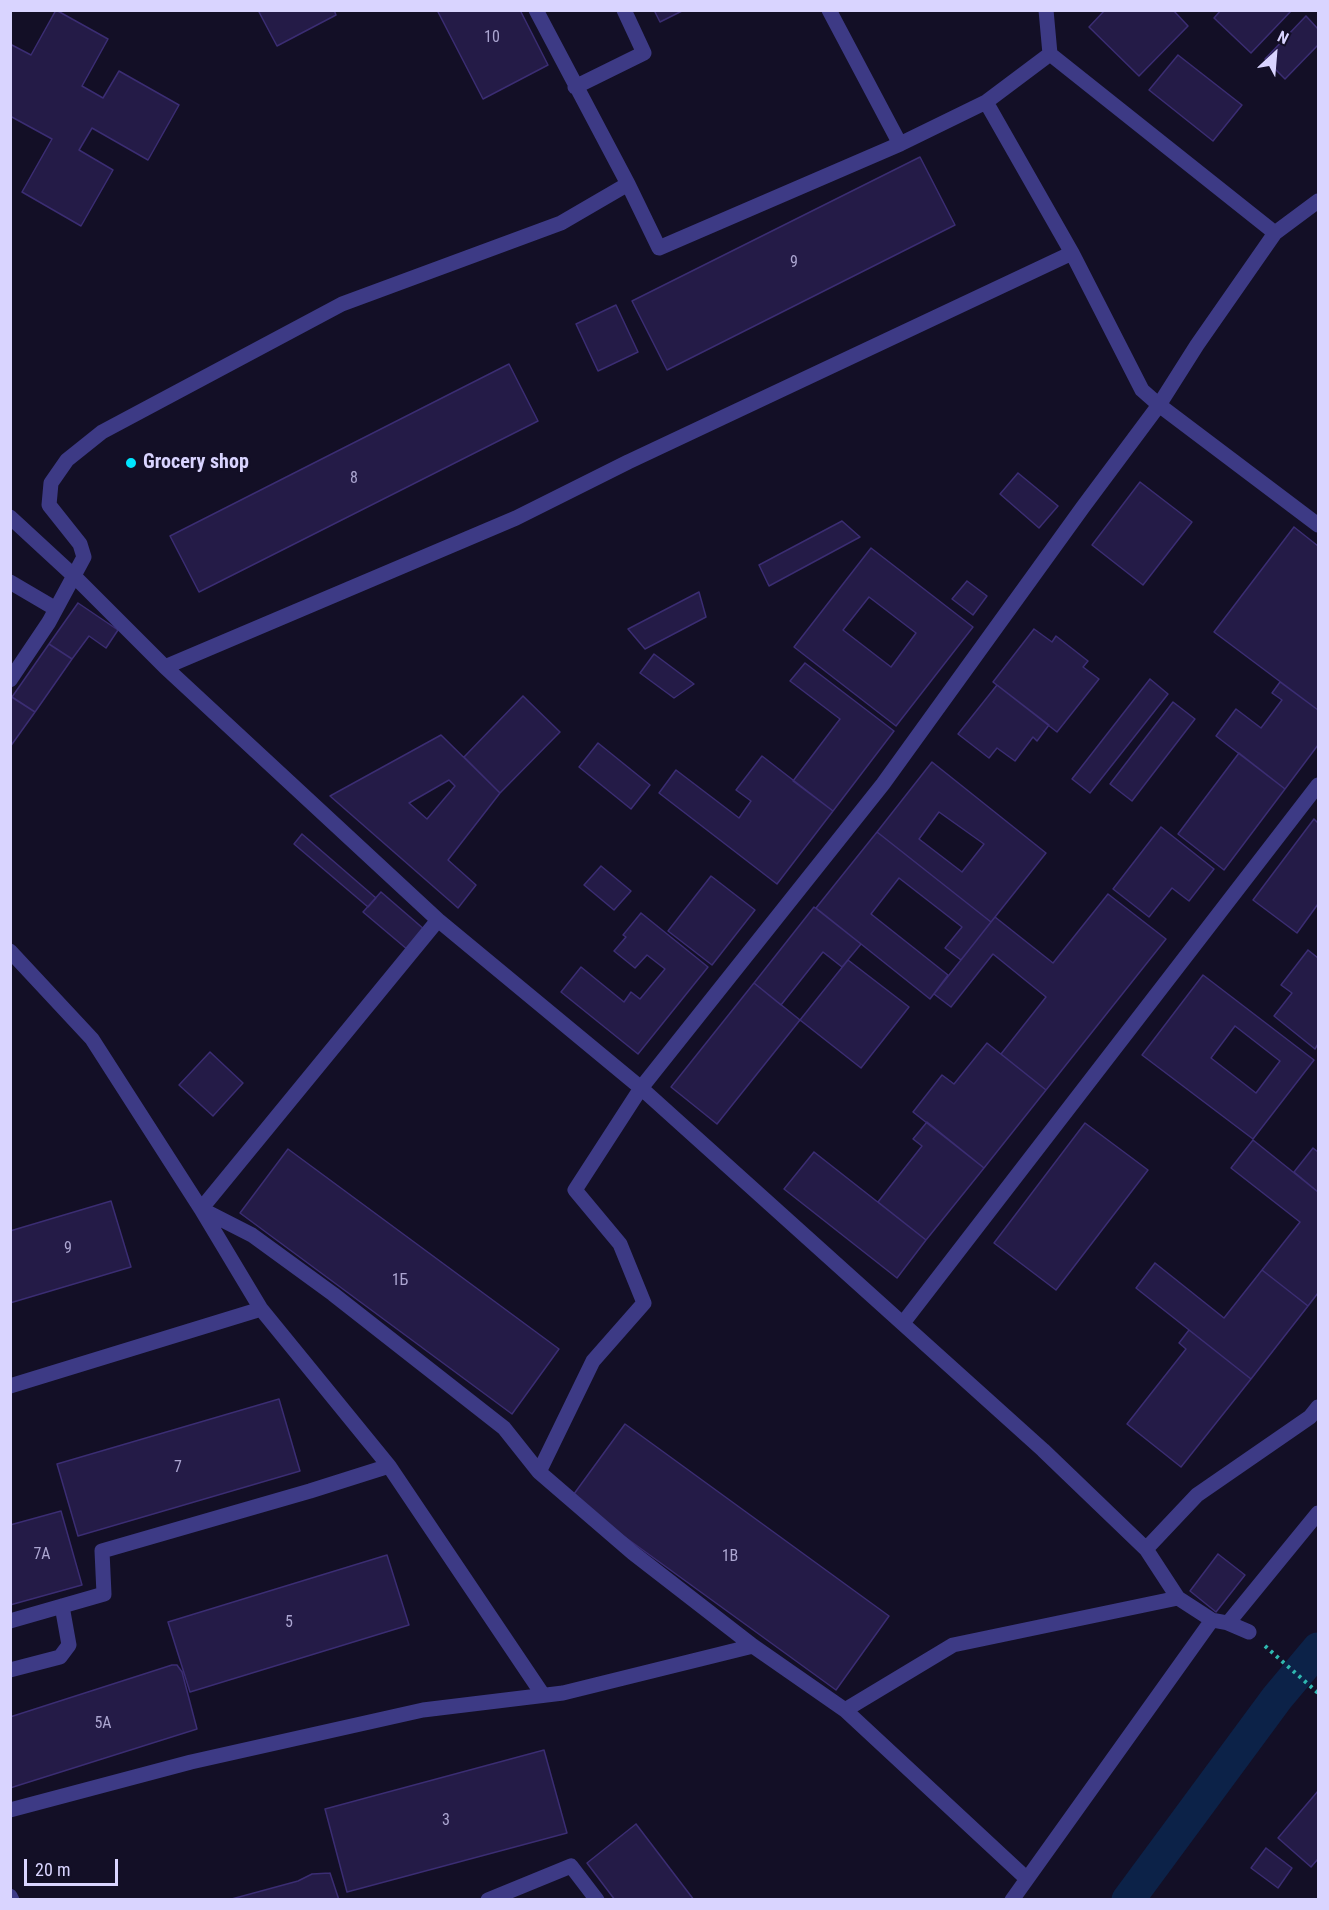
<!DOCTYPE html>
<html>
<head>
<meta charset="utf-8">
<style>
	body { margin:0 }
	#map { position:relative; width:1329px; height:1910px; overflow:hidden; background:#130f26; font-family:"Roboto Condensed",sans-serif }
	canvas { display:block }
	.frame { position:absolute; inset:0; border:12px solid #d9d4ff; pointer-events:none }
	.north { position:absolute; left:1245px; top:24px; width:60px; height:60px; -webkit-text-stroke:4px #130f26; paint-order:stroke; rotate:26deg; font-size:16px; font-weight:700; line-height:24px; text-align:center; color:#d9d4ff }
	.north::after { content:''; display:block; margin:auto; width:21px; height:27px; background:#d9d4ff; clip-path:polygon(50% 0,100% 100%,50% 72%,0 100%) }
	.scale { position:absolute; left:24px; top:1859px; width:94px; height:27px; box-sizing:border-box; border:3px solid #d9d4ff; border-top:0; padding-left:8px; font-size:18px; line-height:21px; white-space:nowrap; color:#d9d4ff; -webkit-text-stroke:4px #130f26; paint-order:stroke }
</style>
</head>
<body>
<div id="map">
<canvas width="1329" height="1910"></canvas>
<div class="frame"></div>
<div class="north">N</div>
<div class="scale">20 m</div>
</div>
<script>
const context = document.querySelector('canvas').getContext('2d');
context.lineJoin = 'round';
const toPath = rows => new Path2D(rows.map(r => 'M' + r).join(''));
function trace(path, color, width, dash) { context.strokeStyle = color; context.lineWidth = width; context.lineCap = dash ? 'butt' : 'round'; context.setLineDash(dash || []); context.stroke(path); }
function fill(path, color) { context.fillStyle = color; context.fill(path, 'evenodd'); }
function label(font, color, halo, rows, align = 'center') {
  context.font = font + ' "Roboto Condensed",sans-serif'; context.lineWidth = 4.5; context.setLineDash([]); context.textBaseline = 'middle'; context.strokeStyle = halo; context.fillStyle = color; for (const [text, x, y, turn = 0] of rows) {
    context.save(); context.translate(x, y); context.rotate((+turn || 0) * Math.PI / 180); context.textAlign = isNaN(turn) ? turn : align; if (halo) context.strokeText(text, 0, 0); context.fillText(text, 0, 0); context.restore();
  }
}
trace(toPath([
	[1128,1900,1277,1698,1318,1649]
]), '#0c2248', 33);
const building = toPath([
	[56,10,108,39,82,86,103,98,119,71,179,105,148,160,92,128,79,150,113,170,81,226,22,192,52,139,10,116,10,44,31,55,56,10],
	[261,10,334,10,336,15,277,46,259,12,261,10],
	[437,10,520,10,548,65,483,99,437,10],
	[654,10,684,10,660,22,654,10],
	[1105,10,1173,10,1188,26,1139,76,1089,27,1105,10],
	[1221,10,1292,10,1251,53,1214,18,1221,10],
	[1306,16,1318,29,1318,45,1285,79,1265,59,1306,16],
	[1178,55,1242,105,1213,141,1149,90,1178,55],
	[920,157,955,225,667,370,632,301,920,157],
	[616,305,638,352,598,371,576,324,616,305],
	[509,364,538,421,199,592,170,536,509,364],
	[1018,473,1058,506,1039,528,1000,494,1018,473],
	[1140,482,1192,522,1143,585,1092,545,1140,482],
	[842,521,860,537,769,586,759,565,842,521],
	[1294,527,1318,546,1318,710,1214,632,1294,527],
	[871,548,973,627,896,726,794,647,871,548],
	[869,597,916,633,891,667,843,630,869,597],
	[967,581,987,596,973,615,952,599,967,581],
	[699,592,706,617,645,649,628,629,699,592],
	[78,603,118,630,106,648,89,636,72,659,49,644,78,603],
	[1034,629,1052,642,1056,636,1088,661,1083,667,1099,679,1057,732,993,682,1034,629],
	[49,644,72,659,35,712,12,697,49,644],
	[654,654,694,684,674,698,640,673,654,654],
	[805,663,894,731,833,811,793,781,840,719,790,681,805,663],
	[1150,679,1168,694,1090,793,1072,779,1150,679],
	[1280,682,1318,710,1318,745,1285,789,1216,736,1236,709,1261,728,1282,700,1272,693,1280,682],
	[997,685,1049,725,1037,741,1033,737,1015,761,997,748,989,758,958,734,997,685],
	[10,696,35,712,10,747,10,696],
	[523,696,560,732,500,793,464,757,523,696],
	[1173,702,1195,719,1132,801,1110,784,1173,702],
	[441,735,500,793,448,860,476,885,458,908,330,796,441,735],
	[449,780,455,786,427,819,409,803,449,780],
	[598,743,650,785,631,809,579,767,598,743],
	[1239,753,1285,789,1224,870,1178,834,1239,753],
	[762,756,833,811,777,884,659,793,676,770,739,818,751,801,736,790,762,756],
	[932,762,1046,853,991,922,877,832,932,762],
	[939,812,984,844,962,872,919,839,939,812],
	[1314,819,1318,823,1318,904,1297,933,1253,900,1314,819],
	[1161,827,1214,869,1189,901,1172,888,1149,917,1113,889,1161,827],
	[877,832,991,922,961,960,945,948,962,927,899,878,871,914,948,975,930,999,816,908,877,832],
	[302,834,376,898,368,907,294,844,302,834],
	[601,866,631,891,614,910,584,885,601,866],
	[711,876,755,910,712,965,668,931,711,876],
	[381,892,425,930,408,950,363,912,381,892],
	[1108,894,1166,939,1046,1090,1001,1054,1046,997,993,954,951,1007,934,994,995,917,1053,963,1108,894],
	[814,907,861,944,842,967,823,952,781,1005,754,983,814,907],
	[641,913,708,967,638,1054,561,992,581,967,624,1002,631,992,640,999,665,969,647,955,635,968,614,951,626,937,623,935,641,913],
	[1308,950,1318,958,1318,1044,1315,1049,1274,1016,1292,993,1281,985,1308,950],
	[848,960,909,1007,861,1068,800,1020,848,960],
	[1203,975,1314,1060,1253,1139,1142,1055,1203,975],
	[1235,1026,1280,1061,1256,1093,1211,1058,1235,1026],
	[754,983,800,1020,717,1124,671,1087,754,983],
	[987,1043,1046,1090,984,1168,913,1112,942,1075,954,1084,987,1043],
	[210,1052,243,1083,213,1116,179,1085,210,1052],
	[927,1122,984,1168,926,1240,878,1202,922,1146,913,1139,927,1122],
	[1085,1123,1148,1170,1056,1290,994,1243,1085,1123],
	[1253,1140,1318,1192,1318,1293,1308,1306,1262,1270,1300,1222,1231,1168,1253,1140],
	[1313,1148,1318,1152,1318,1192,1294,1172,1313,1148],
	[288,1149,559,1349,512,1414,240,1213,288,1149],
	[814,1152,926,1240,897,1278,784,1189,814,1152],
	[111,1201,131,1267,10,1303,10,1231,111,1201],
	[1155,1263,1224,1318,1262,1270,1308,1306,1251,1379,1136,1288,1155,1263],
	[1189,1330,1251,1379,1181,1467,1127,1424,1186,1349,1179,1343,1189,1330],
	[279,1399,300,1471,78,1536,57,1464,279,1399],
	[625,1424,889,1616,836,1690,571,1498,625,1424],
	[61,1511,82,1585,10,1605,10,1525,61,1511],
	[1218,1554,1245,1575,1216,1612,1190,1591,1218,1554],
	[387,1555,409,1625,190,1692,168,1622,387,1555],
	[172,1665,177,1665,182,1672,197,1729,10,1788,10,1717,172,1665],
	[544,1750,567,1833,347,1892,325,1809,544,1750],
	[1318,1791,1318,1859,1311,1867,1278,1838,1318,1791],
	[636,1824,694,1900,615,1900,587,1863,636,1824],
	[1266,1848,1292,1868,1278,1888,1251,1868,1266,1848],
	[330,1873,339,1900,228,1900,298,1881,312,1874,330,1873]
]);
fill(building, '#241b47');
trace(building, '#3b2d73', 1.5);
trace(toPath([
	[1265,1646,1318,1693]
]), '#2fb8b0', 4, [3, 4.5]);
trace(toPath([
	[829,10,900,144],
	[1046,10,1050,54],
	[1050,54,1275,233,1197,345,1159,405,1142,390,1072,253],
	[575,87,644,53,624,10],
	[986,102,1050,54],
	[1275,233,1318,201],
	[10,517,74,576,165,667,438,920,641,1088,1043,1450,1146,1549,1178,1598,1212,1620,1228,1623,1249,1632],
	[10,582,56,609],
	[165,667,516,518,628,462,1072,253,986,102,900,144,659,248,628,184,536,10],
	[10,680,49,622,84,557,80,544,49,505,51,483,67,460,102,432,342,304,561,223,628,184],
	[10,951,92,1039,201,1209,438,920],
	[201,1209,252,1235,333,1294,504,1428,539,1472],
	[201,1209,261,1309],
	[903,1323,1318,785],
	[10,1386,261,1309,389,1466],
	[1146,1549,1197,1495,1310,1417,1318,1407],
	[10,1621,104,1594,102,1551,310,1491,389,1466,543,1695],
	[1228,1623,1318,1513],
	[10,1670,60,1657,69,1645,62,1606],
	[845,1710,953,1645,1178,1598],
	[10,1810,191,1762,423,1710,563,1693,753,1646],
	[1027,1879,845,1710,753,1646,633,1553,539,1472,593,1361,644,1303,620,1244,575,1190,641,1088,883,784,1083,507,1159,405,1318,525],
	[10,1896,12,1900],
	[488,1900,571,1866,597,1900],
	[1012,1900,1212,1620]
]), '#3d3a85', 15);
for (const [x, y, r, color] of [
	[131,463,6,"#00e5ff"]
]) { const dot = new Path2D(); dot.arc(x, y, r, 0, 2 * Math.PI); context.fillStyle = color; context.fill(dot); trace(dot, '#130f26', 2); }
label('16px', '#aca6d1', null, [
	["10",492,38],
	["9",794,263],
	["8",354,479],
	["9",68,1249],
	["1Б",400,1281],
	["7",178,1468],
	["7А",42,1555],
	["1В",730,1557],
	["5",289,1623],
	["5А",103,1724],
	["3",446,1821]
]);
label('bold 20px', '#d9d4ff', '#130f26', [
	["Grocery shop",143,463]
], 'left');
</script>
</body>
</html>
